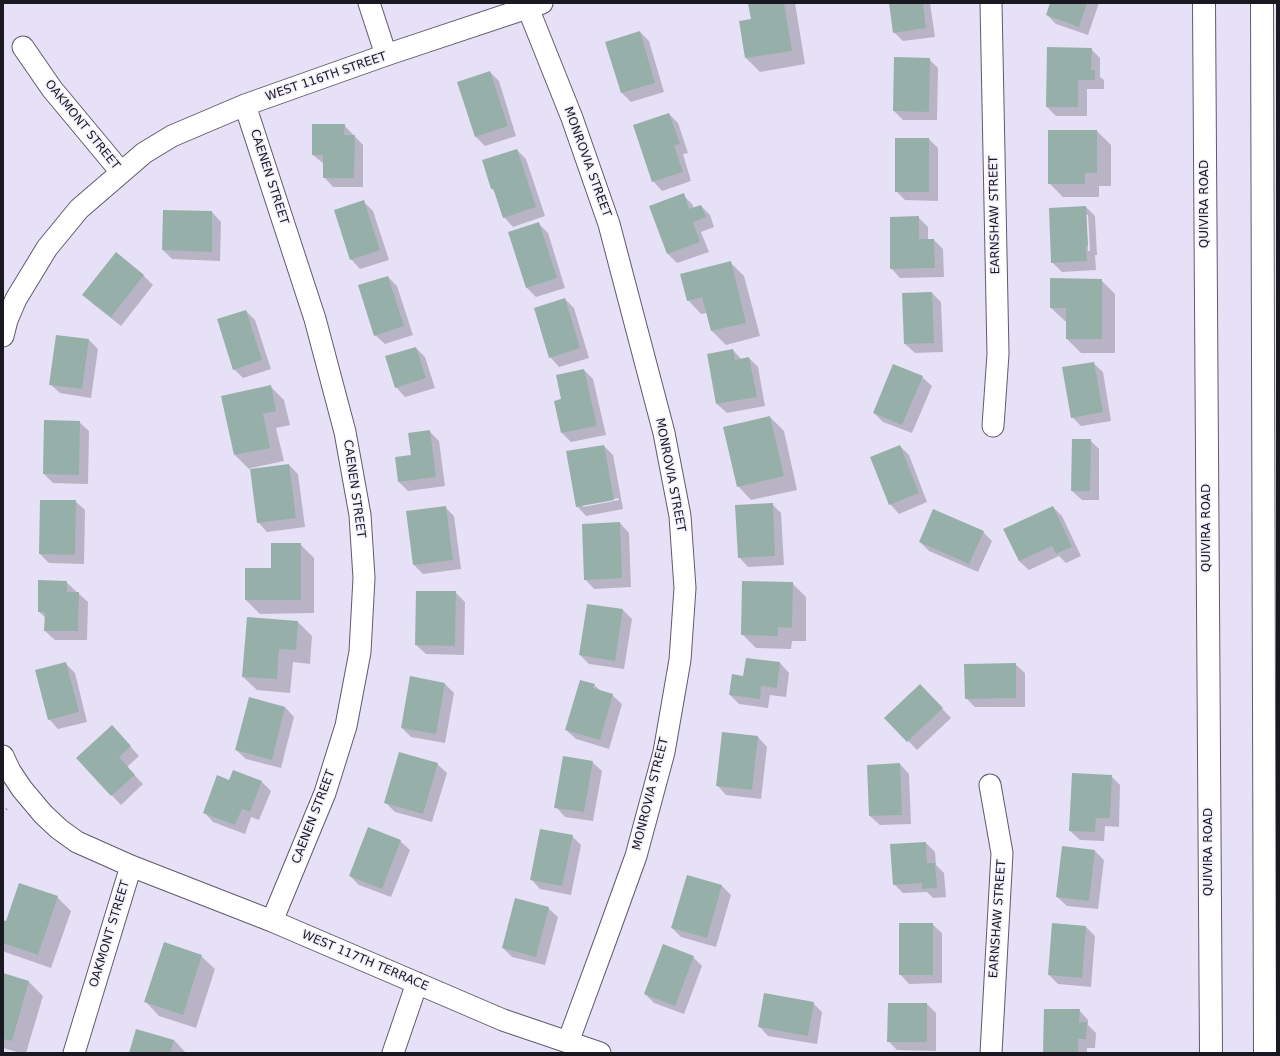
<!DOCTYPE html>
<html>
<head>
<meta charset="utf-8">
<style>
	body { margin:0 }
	#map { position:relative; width:1280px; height:1056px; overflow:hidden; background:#e7e1f7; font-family:"DejaVu Sans",sans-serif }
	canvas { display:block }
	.frame { position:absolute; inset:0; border:4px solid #1a1820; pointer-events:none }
</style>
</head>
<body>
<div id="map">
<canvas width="1280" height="1056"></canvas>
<div class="frame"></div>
</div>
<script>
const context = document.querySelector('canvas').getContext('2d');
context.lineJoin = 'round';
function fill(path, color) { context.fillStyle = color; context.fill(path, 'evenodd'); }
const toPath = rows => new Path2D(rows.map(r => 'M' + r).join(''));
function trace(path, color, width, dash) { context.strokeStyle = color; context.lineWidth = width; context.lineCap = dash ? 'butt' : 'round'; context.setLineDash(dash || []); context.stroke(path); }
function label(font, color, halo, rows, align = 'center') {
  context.font = font + ' "DejaVu Sans",sans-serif'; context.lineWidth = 3; context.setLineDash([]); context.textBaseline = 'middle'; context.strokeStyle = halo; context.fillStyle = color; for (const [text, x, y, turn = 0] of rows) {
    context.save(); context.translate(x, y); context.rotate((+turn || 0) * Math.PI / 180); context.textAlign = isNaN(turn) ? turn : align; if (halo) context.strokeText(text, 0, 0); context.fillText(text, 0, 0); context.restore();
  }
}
fill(toPath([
	[749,3,795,3,805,64,760,72,746,58,740,22,752,20],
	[890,3,930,3,935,37,903,41,894,32],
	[1051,3,1099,3,1088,35,1056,24,1047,15],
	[640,32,649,41,664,92,631,102,622,93],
	[1091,49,1100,58,1100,77,1104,80,1104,89,1087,89,1087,116,1056,116,1047,107],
	[929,59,938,68,937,120,903,120,894,111],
	[490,72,499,81,516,136,485,146,476,137],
	[669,114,678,123,688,153,683,154,691,181,662,191,653,181],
	[313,125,344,125,363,145,363,187,333,187,324,177,324,164,313,155],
	[1097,131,1111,145,1111,186,1099,186,1099,197,1063,197,1049,183],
	[929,139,938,148,938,201,905,200,896,191],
	[517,150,526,159,545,216,513,227,504,217,496,193,492,189,483,161],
	[683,195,692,204,694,208,701,206,710,215,714,227,701,232,709,252,677,263,668,254,651,206],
	[364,202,373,211,389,260,360,269,351,259],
	[1086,207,1095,216,1097,255,1095,255,1096,270,1062,272,1052,262],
	[1086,215,1088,215,1090,251,1088,251],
	[212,212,221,222,220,261,172,259,163,250],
	[918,217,928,227,928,240,934,240,943,249,944,277,900,278,891,268],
	[538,223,548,233,565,288,536,297,527,288,509,233],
	[116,254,144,276,153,285,121,326,93,304,84,295],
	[730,262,744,276,760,336,726,345,712,331,707,313,701,314,688,300],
	[388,277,397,286,413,335,385,344,375,335],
	[1101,280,1115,294,1115,353,1081,353,1067,339,1067,321,1065,321,1051,308],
	[932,293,941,302,943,352,915,353,905,344],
	[565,299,574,308,589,358,559,367,550,357],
	[246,311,255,320,271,369,243,378,234,369],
	[89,340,98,349,91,398,60,393,50,384],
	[416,348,425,357,435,388,405,397,396,387],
	[733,350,742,360,749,358,758,367,765,406,727,413,717,404,708,355],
	[1093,363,1103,372,1111,421,1081,426,1072,417],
	[584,370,593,379,606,435,571,442,562,433],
	[922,377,932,386,912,433,883,422,874,413],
	[270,386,284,400,290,425,276,428,284,461,251,468,252,470,289,465,298,474,305,527,267,532,258,522,251,468,249,469,235,455,223,397],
	[770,417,784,431,797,490,751,500,738,486],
	[79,422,89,431,88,484,53,483,44,474],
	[430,432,439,441,445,486,408,491,399,482,396,458,412,456],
	[1090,440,1099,449,1099,500,1082,500,1072,491],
	[604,446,613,455,623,509,586,516,577,506],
	[619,498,619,500,583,507,583,505],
	[900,446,909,455,927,502,899,514,890,504],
	[75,501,85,510,84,564,49,563,40,554],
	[772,504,781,513,784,565,748,567,739,557],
	[445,507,454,516,461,569,423,574,414,565],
	[1053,507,1062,516,1081,556,1066,563,1059,556,1029,570,1019,561,1005,529],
	[620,523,629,533,631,587,594,589,585,579],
	[983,532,992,541,978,572,929,551,920,542],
	[300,544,314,558,314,613,260,614,246,600,272,569],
	[66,582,76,591,76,593,78,593,88,602,87,640,55,640,45,631,46,618,39,612],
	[792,583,806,597,806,641,792,641,791,649,756,648,742,634],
	[417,592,455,592,465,602,464,655,426,654,416,645],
	[623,610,632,619,624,669,589,664,580,655],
	[298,622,312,636,310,664,293,662,290,693,257,690,243,677],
	[780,663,789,673,786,697,770,695,768,708,739,704,730,695,744,677],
	[66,664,75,673,87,722,58,729,49,719],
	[1015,664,1025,673,1025,707,975,707,966,698],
	[445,684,454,693,445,743,411,737,402,728],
	[594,685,601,691,612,695,622,704,609,749,576,739,566,730],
	[929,695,951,718,917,750,886,718],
	[250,698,285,707,294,717,281,768,246,759,236,750],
	[121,736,139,756,127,767,143,784,121,805,77,758],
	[758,737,767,747,761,799,726,795,717,785],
	[592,762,602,771,593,821,565,817,556,807],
	[437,764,447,773,432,822,395,812,386,803],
	[900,764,909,774,911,824,880,825,870,816,868,766],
	[1111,776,1120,785,1119,827,1105,826,1104,841,1080,840,1070,831],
	[262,782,271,791,259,820,251,817,245,834,213,822,204,812],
	[572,836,581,845,571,895,540,889,531,879],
	[400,841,410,850,391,897,359,885,350,876],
	[926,843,935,852,936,865,944,873,946,897,933,898,927,892,903,893,894,884],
	[1095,851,1104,860,1098,909,1067,906,1057,897],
	[688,876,722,886,731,895,716,947,681,937,672,928],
	[57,897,71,911,51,968,5,952,3,950,3,921,7,923],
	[548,908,558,917,545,965,512,957,503,948],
	[932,924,942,933,942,983,909,984,900,974],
	[1086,927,1095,936,1091,987,1058,984,1049,975],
	[201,956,215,969,196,1028,159,1016,146,1002],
	[693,957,702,966,684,1014,654,1003,645,994],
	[3,974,29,982,43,996,26,1053,21,1053,3,1048],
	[813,1003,822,1012,817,1044,768,1036,759,1026],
	[889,1004,927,1004,936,1013,936,1051,897,1050,888,1041],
	[1079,1010,1088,1020,1088,1025,1096,1033,1095,1048,1087,1048,1087,1053,1044,1053],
	[174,1040,186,1053,130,1053]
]), '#0003');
fill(toPath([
	[748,3,784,3,792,51,745,58,739,21,751,19],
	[889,3,923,3,926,28,893,33],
	[1050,3,1087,3,1079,27,1046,15],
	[640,31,655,83,621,93,605,42],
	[1047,47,1092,48,1091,70,1095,70,1095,80,1078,80,1078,107,1046,107],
	[894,57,930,58,929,112,893,111],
	[490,71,508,126,475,137,457,82],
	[669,113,680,144,674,145,683,172,652,182,633,125],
	[312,124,345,124,344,135,355,135,354,178,323,178,323,155,312,155],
	[1048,130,1097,130,1097,173,1085,173,1085,184,1048,184],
	[895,138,929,138,929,192,895,192],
	[517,149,536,207,503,218,493,188,491,189,482,160],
	[684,193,689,209,701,205,706,217,693,222,700,242,667,254,649,206],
	[364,200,380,250,350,260,334,210],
	[1086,206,1088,246,1086,246,1087,261,1051,263,1049,208],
	[163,210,212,211,212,252,162,250],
	[919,216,919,239,934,239,935,268,890,269,890,217],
	[539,222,557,278,526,288,508,232],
	[116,252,144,275,111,317,82,295],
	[731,261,746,323,711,331,702,297,687,301,680,274],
	[388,276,404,326,374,336,358,285],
	[1050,278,1102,279,1102,339,1066,339,1066,308,1050,308],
	[932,292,934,343,904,344,902,293],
	[565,298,580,348,549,358,534,308],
	[246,310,262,360,233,370,217,319],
	[56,335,89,339,82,389,49,385],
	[416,347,426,378,395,388,385,356],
	[733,349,735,360,749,357,757,397,716,404,707,354],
	[1094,362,1103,412,1071,418,1062,367],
	[893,364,923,376,902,425,873,413],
	[584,369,597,426,561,433,554,401,561,399,556,375],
	[271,385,276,411,263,414,270,448,234,455,221,396],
	[770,416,784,476,737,487,723,427],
	[44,420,80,421,79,475,43,474],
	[430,430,436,477,398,482,395,457,411,455,408,433],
	[1072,439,1091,439,1090,491,1071,491],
	[604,445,614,500,576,507,566,451],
	[900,445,919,493,889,505,870,457],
	[289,464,296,518,257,523,250,469],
	[40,500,76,500,75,555,39,554],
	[773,503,775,556,738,558,735,505],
	[446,506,453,560,413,565,406,511],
	[1053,506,1072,547,1056,554,1052,546,1019,561,1003,529],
	[933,509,984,531,969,564,919,542],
	[620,522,622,578,584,580,582,524],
	[271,543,301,543,301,600,245,600,245,568,271,568],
	[38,580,67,581,67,592,79,592,78,631,44,631,45,612,38,612],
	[742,581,793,582,792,628,778,627,778,636,741,635],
	[416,591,456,591,455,646,415,645],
	[587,604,623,609,615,661,579,655],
	[247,617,298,621,296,650,279,649,277,679,242,677],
	[746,658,780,662,777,688,761,686,760,699,729,695,732,674,743,676],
	[66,662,79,712,48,720,35,670],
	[1016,663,1016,698,965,699,964,664],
	[410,676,445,683,436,734,401,728],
	[580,680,595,684,593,688,613,694,600,740,565,730],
	[920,684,943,708,907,742,884,718],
	[249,697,285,707,272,760,235,750],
	[112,725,131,746,119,757,135,775,111,796,76,758],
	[722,732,758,736,752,790,716,786],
	[399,752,438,763,423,814,384,803],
	[563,756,593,761,584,812,554,808],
	[900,763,902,815,869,816,867,765],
	[233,770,262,781,250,812,242,809,235,825,203,813,217,775,229,780],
	[1072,773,1112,775,1110,818,1096,818,1095,832,1069,831],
	[368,827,401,840,382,889,349,876],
	[540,829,573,835,562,886,530,880],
	[926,842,927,863,935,863,937,888,922,889,922,883,893,885,890,844],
	[1062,846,1095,850,1089,901,1056,897],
	[687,875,722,885,707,938,671,928],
	[19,883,58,896,38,955,3,943,3,920,6,921],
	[515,898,549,907,536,957,502,948],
	[899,923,933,923,933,975,899,975],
	[1052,923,1086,926,1082,978,1048,975],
	[164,942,202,955,183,1015,144,1002],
	[663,944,694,956,675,1006,644,994],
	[3,973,29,981,12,1041,3,1039],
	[764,993,814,1002,808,1036,758,1027],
	[888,1003,927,1003,927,1042,887,1042],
	[1044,1009,1080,1009,1079,1022,1087,1022,1086,1039,1078,1039,1078,1053,1043,1053],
	[136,1029,174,1040,170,1053,129,1053]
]), '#96b0a9');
const minor = toPath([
	[369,3,386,55],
	[991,3,998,354,993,426],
	[528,8,572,118,609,224,664,433,680,516,685,588,680,660,664,752,636,856,606,939,568,1042],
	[23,47,52,89,121,172],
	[245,105,315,319,345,432,360,515,364,578,360,652,346,726,325,793,272,921],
	[3,336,7,320,16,299,47,248,79,209,144,153,172,136,245,105,386,55,542,3],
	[3,756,10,771,22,789,43,814,59,829,77,842,131,866,272,921,503,1020,600,1053],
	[990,785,1002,853,991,1053],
	[74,1053,131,866],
	[393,1053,417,983]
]);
const primary = toPath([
	[1204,3,1211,1053],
	[1262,3,1265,1053]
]);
trace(minor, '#605a6d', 23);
trace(primary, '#605a6d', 24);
trace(toPath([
	[3,812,8,808]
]), '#8d8898', 2.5, [1, 3]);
trace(minor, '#fff', 21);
trace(primary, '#fff', 22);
label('12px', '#1a1820', '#f3effd', [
	["WEST 116TH STREET",326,77,-19],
	["OAKMONT STREET",82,125,51],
	["MONROVIA STREET",587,162,70],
	["CAENEN STREET",269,177,72],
	["QUIVIRA ROAD",1205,204,-90],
	["EARNSHAW STREET",995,215,-91],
	["MONROVIA STREET",670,475,79],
	["CAENEN STREET",354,489,82],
	["QUIVIRA ROAD",1207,528,-90],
	["MONROVIA STREET",651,794,-76],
	["CAENEN STREET",314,817,-69],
	["QUIVIRA ROAD",1209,852,-90],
	["EARNSHAW STREET",998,919,-86],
	["OAKMONT STREET",110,934,-73],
	["WEST 117TH TERRACE",365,961,23]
]);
</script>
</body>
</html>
